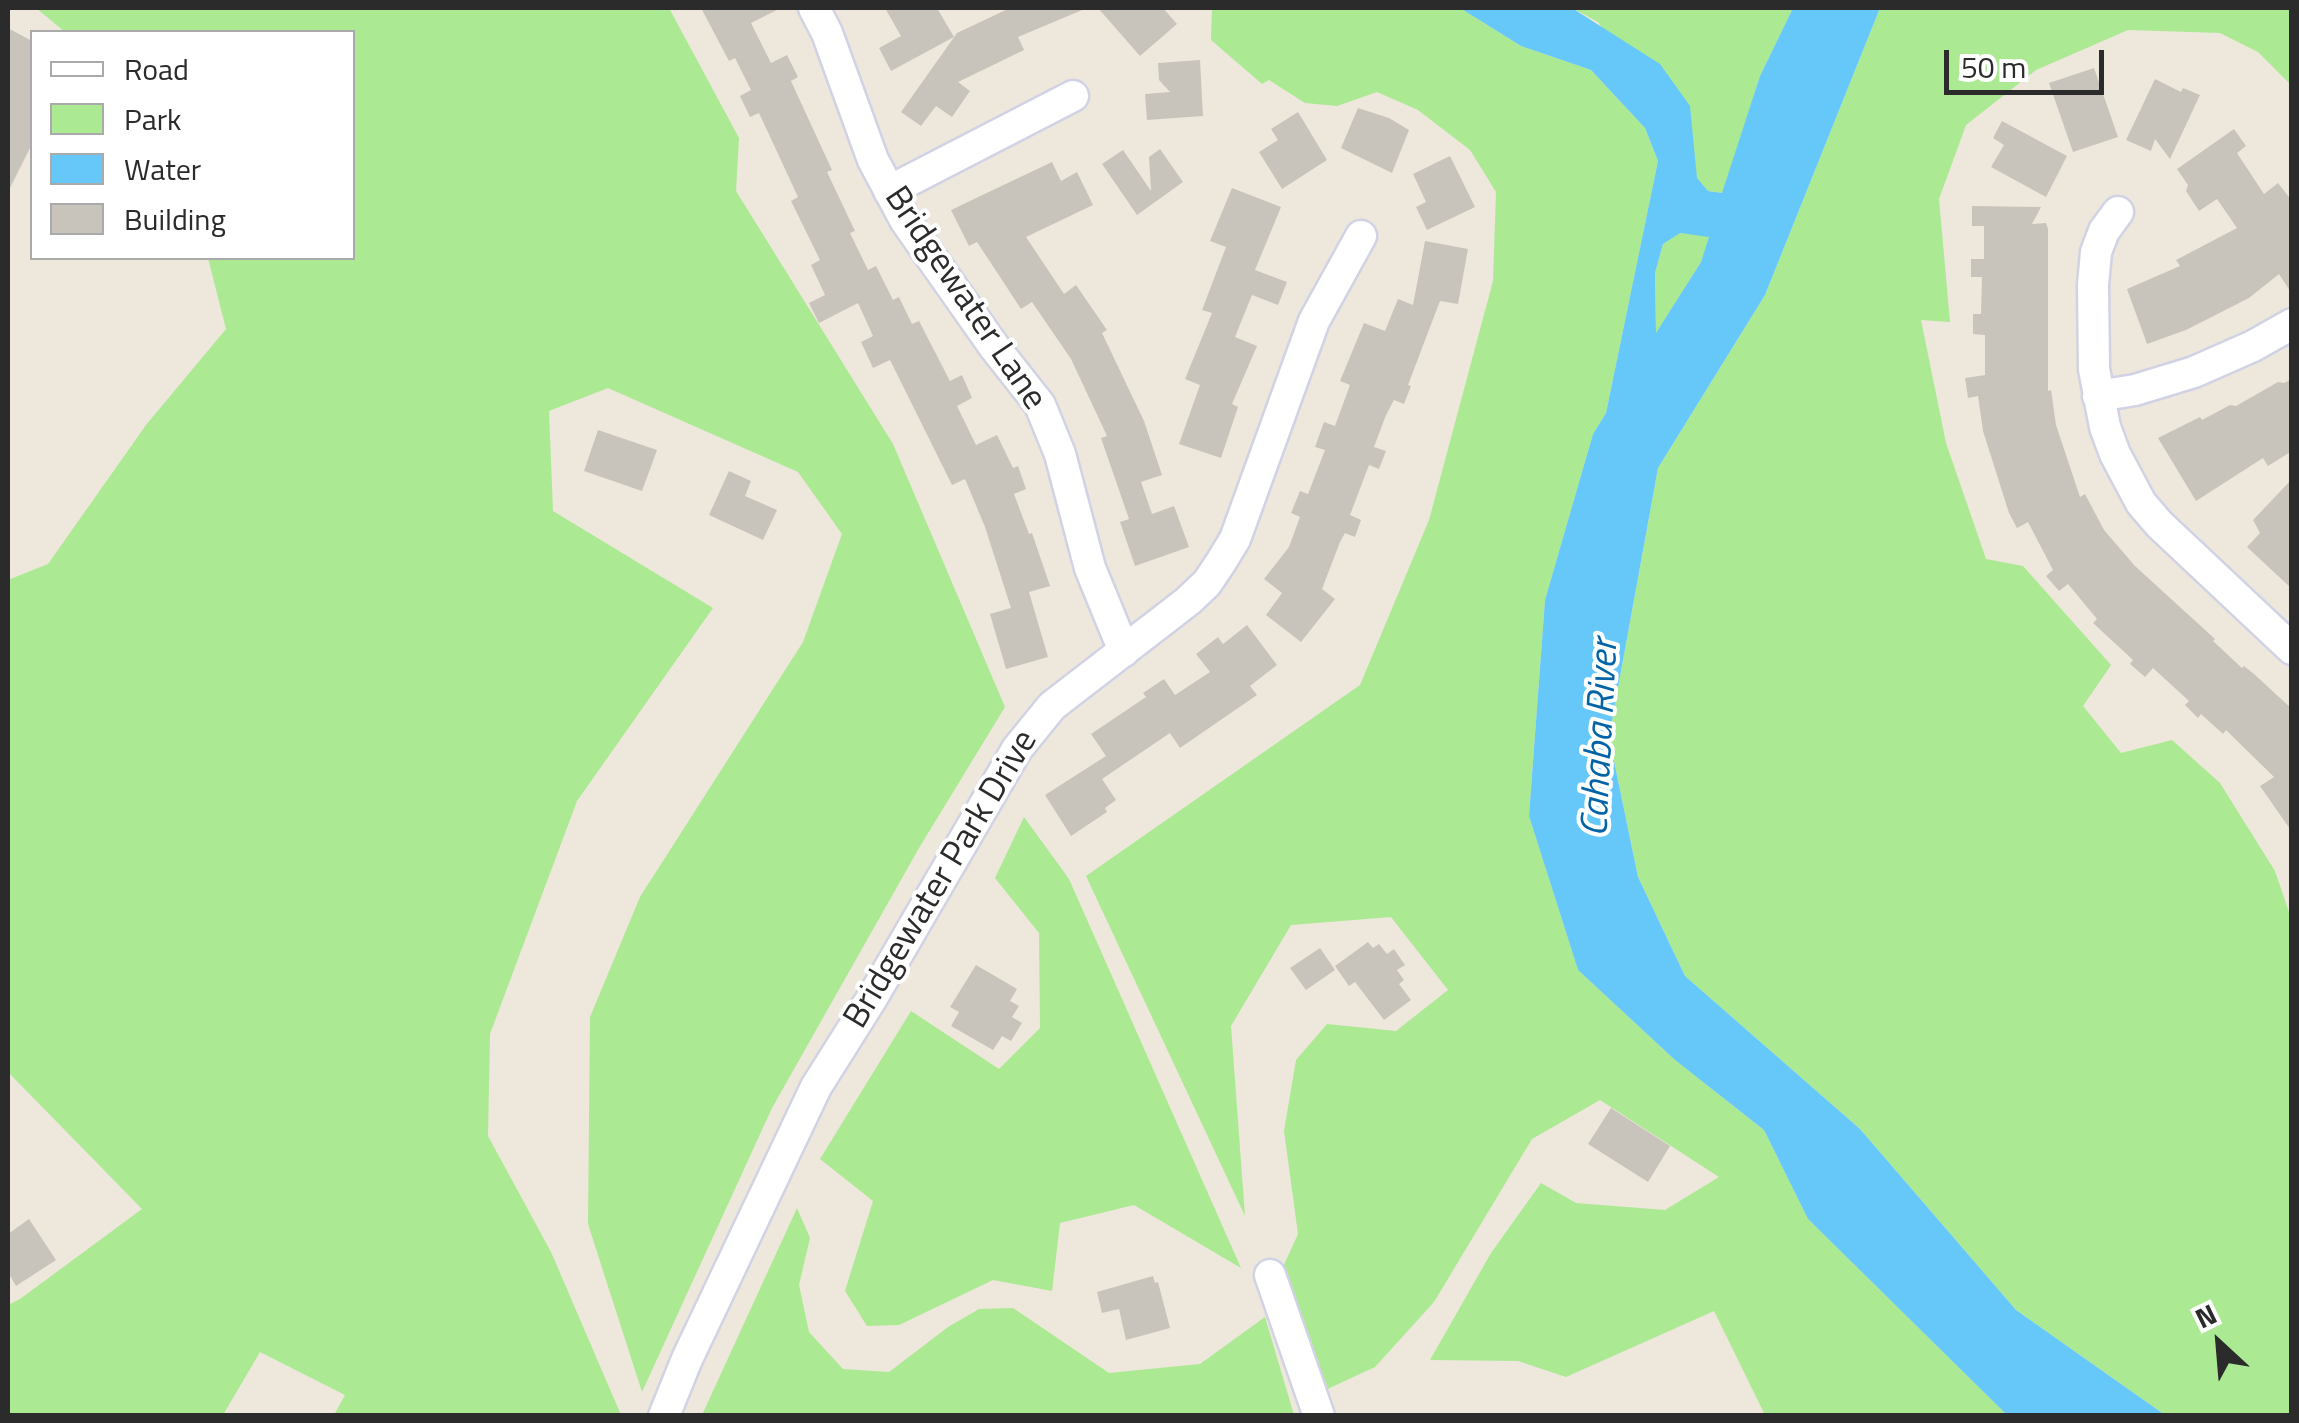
<!DOCTYPE html>
<html>
<head>
<meta charset="utf-8">
<style>
	body { margin:0 }
	#map { position:relative; width:2299px; height:1423px; overflow:hidden; background:#eee7dc; font-family:"Titillium Web",sans-serif }
	canvas { display:block }
	.frame { position:absolute; inset:0; border:10px solid #2b2b2b; pointer-events:none }
	.legend { position:absolute; left:30px; top:30px; width:325px; height:230px; box-sizing:border-box; background:#fff; border:2px solid #aaa; margin:0; padding:12px 18px; list-style:none; font-size:30px; color:#2b2b2b }
	.legend li { display:flex; align-items:center; gap:20px; height:50px }
	.legend b { width:50px; border:2px solid #aaa }
	.north { position:absolute; left:2169px; top:1293px; width:100px; height:100px; -webkit-text-stroke:8px #fff; paint-order:stroke; rotate:334deg; font-size:28px; font-weight:700; line-height:40px; text-align:center; color:#2b2b2b }
	.north::after { content:''; display:block; margin:auto; width:35px; height:45px; background:#2b2b2b; clip-path:polygon(50% 0,100% 100%,50% 72%,0 100%) }
	.scale { position:absolute; left:1944px; top:50px; width:160px; height:45px; box-sizing:border-box; border:5px solid #2b2b2b; border-top:0; padding-left:12px; font-size:30px; line-height:35px; white-space:nowrap; color:#2b2b2b; -webkit-text-stroke:8px #fff; paint-order:stroke }
</style>
</head>
<body>
<div id="map">
<canvas width="2299" height="1423"></canvas>
<div class="frame"></div>
<ul class="legend">
<li><b style="height:12px;background:#fff"></b>Road</li>
<li><b style="height:28px;background:#abe993"></b>Park</li>
<li><b style="height:28px;background:#66c8f9"></b>Water</li>
<li><b style="height:28px;background:#c9c4bb"></b>Building</li>
</ul>
<div class="north">N</div>
<div class="scale">50 m</div>
</div>
<script>
const context = document.querySelector('canvas').getContext('2d');
context.lineJoin = 'round';
function fill(path, color) { context.fillStyle = color; context.fill(path, 'evenodd'); }
const toPath = rows => new Path2D(rows.map(r => 'M' + r).join(''));
function trace(path, color, width, dash) { context.strokeStyle = color; context.lineWidth = width; context.lineCap = dash ? 'butt' : 'round'; context.setLineDash(dash || []); context.stroke(path); }
function label(font, color, halo, rows, align = 'center') {
  context.font = font + ' "Titillium Web",sans-serif'; context.lineWidth = 8; context.setLineDash([]); context.textBaseline = 'middle'; context.strokeStyle = halo; context.fillStyle = color; for (const [text, x, y, turn = 0] of rows) {
    context.save(); context.translate(x, y); context.rotate((+turn || 0) * Math.PI / 180); context.textAlign = isNaN(turn) ? turn : align; if (halo) context.strokeText(text, 0, 0); context.fillText(text, 0, 0); context.restore();
  }
}
fill(toPath([
	[36,8,669,8,739,138,736,191,893,444,1005,707,919,848,772,1108,642,1392,588,1224,590,1017,640,897,803,642,842,534,798,472,608,388,549,411,553,511,713,608,577,801,490,1034,488,1136,551,1252,621,1415,334,1415,345,1395,260,1352,223,1415,8,1415,8,1305,20,1299,142,1209,8,1072,8,580,48,564,146,425,226,329,208,258,352,258,352,32,65,32],
	[1212,8,1460,8,1521,46,1591,70,1645,128,1658,161,1606,413,1593,434,1545,600,1529,816,1578,970,1675,1060,1764,1130,1808,1219,2007,1415,1765,1415,1714,1311,1566,1377,1518,1361,1430,1360,1491,1253,1541,1183,1576,1203,1665,1210,1719,1177,1600,1100,1532,1139,1434,1302,1375,1367,1321,1392,1278,1278,1298,1234,1284,1131,1296,1060,1327,1024,1396,1031,1448,990,1391,917,1291,925,1231,1026,1245,1216,1086,876,1360,685,1429,520,1493,281,1496,192,1470,150,1418,110,1377,92,1337,106,1305,103,1269,80,1262,84,1211,40],
	[1572,8,1793,8,1760,76,1723,193,1708,191,1696,178,1692,154,1598,22],
	[1880,8,2291,8,2291,85,2258,52,2220,33,2128,30,2036,70,1966,125,1939,199,1950,322,1921,320,1946,443,1986,559,2023,566,2111,665,2083,706,2121,753,2172,740,2220,783,2275,871,2291,918,2291,1415,2165,1415,2016,1310,1860,1129,1685,976,1638,877,1609,737,1658,468,1765,295],
	[1679,233,1710,236,1701,262,1656,334,1655,273,1663,244],
	[1024,817,1069,879,1241,1268,1134,1205,1060,1223,1052,1291,993,1280,899,1325,867,1326,845,1291,873,1201,820,1159,911,1011,999,1069,1040,1028,1039,933,995,878],
	[797,1208,810,1238,799,1285,809,1332,843,1369,889,1372,948,1327,979,1309,1013,1308,1109,1373,1200,1364,1265,1317,1294,1415,702,1415]
]), '#abe993');
fill(toPath([
	[1460,8,1572,8,1660,64,1690,106,1697,178,1708,191,1722,193,1760,76,1793,8,1880,8,1765,295,1658,468,1609,737,1638,877,1685,976,1860,1129,2016,1310,2165,1415,2007,1415,1808,1219,1764,1130,1675,1060,1578,970,1529,816,1545,600,1593,434,1606,413,1658,161,1645,128,1591,70,1521,46],
	[1680,233,1709,237,1701,262,1656,333,1655,273,1663,244]
]), '#66c8f9');
fill(toPath([
	[701,8,781,8,751,23,771,63,787,55,798,77,791,81,832,170,827,172,855,231,850,233,868,270,876,266,893,300,899,297,912,324,919,321,950,381,962,375,972,398,957,406,976,445,997,435,1013,468,1018,466,1026,489,1014,494,1029,534,1032,533,1050,586,1029,592,1048,657,1006,669,990,614,1011,608,985,527,965,479,952,485,890,360,873,368,861,342,873,336,858,303,819,323,809,303,825,295,811,265,820,260,791,201,798,197,759,113,750,117,740,96,751,90,735,58,729,61],
	[885,8,937,8,954,37,891,71,879,48,901,36],
	[1010,8,1087,8,1018,37,1024,50,958,82,970,91,952,117,936,106,921,126,901,112,957,33],
	[1098,8,1163,8,1177,24,1140,56],
	[8,28,32,41,32,144,8,192],
	[1200,60,1203,116,1147,120,1145,94,1170,92,1159,80,1158,63],
	[2094,68,2118,137,2073,152,2049,83],
	[2155,79,2181,92,2183,88,2200,95,2170,159,2155,139,2151,151,2126,140],
	[1358,108,1389,118,1409,130,1392,173,1341,148],
	[1298,112,1327,160,1282,189,1259,152,1278,140,1271,129],
	[2002,121,2067,156,2046,197,1991,167,2004,145,1993,138],
	[2234,129,2246,146,2237,153,2264,194,2278,183,2292,201,2292,294,2279,274,2249,298,2186,330,2147,344,2127,289,2180,266,2176,260,2237,228,2217,199,2199,211,2186,191,2188,185,2177,169],
	[1160,149,1183,182,1137,215,1102,164,1123,150,1151,191,1149,157],
	[1450,156,1475,207,1427,230,1416,207,1426,202,1413,174],
	[1052,162,1061,181,1077,172,1093,205,1026,237,1064,294,1076,285,1107,330,1102,333,1144,421,1162,475,1141,482,1152,514,1174,506,1189,547,1135,566,1120,522,1129,519,1101,438,1107,436,1071,359,1032,302,1021,309,977,242,969,246,951,210],
	[1232,188,1281,207,1255,270,1287,282,1278,305,1252,295,1235,337,1257,346,1232,404,1238,407,1221,458,1179,444,1200,385,1185,379,1212,313,1202,310,1226,247,1210,241],
	[1972,206,2041,207,2032,224,2046,223,2048,229,2048,391,2051,390,2056,425,2080,497,2085,494,2104,530,2135,566,2215,639,2213,641,2242,668,2244,666,2254,674,2292,709,2292,832,2260,786,2274,777,2226,730,2223,734,2201,714,2198,718,2185,705,2189,701,2153,668,2145,677,2130,664,2133,660,2093,623,2097,619,2068,584,2059,591,2046,576,2053,570,2028,522,2017,528,2009,513,1983,431,1978,396,1968,398,1965,378,1985,375,1985,335,1973,334,1973,314,1981,314,1982,277,1971,277,1971,259,1984,259,1984,226,1972,226],
	[1425,241,1468,249,1458,304,1440,301,1408,385,1411,386,1404,404,1394,400,1386,415,1374,447,1386,451,1379,469,1369,465,1350,515,1361,520,1355,537,1345,533,1340,542,1322,589,1335,599,1301,642,1266,615,1282,593,1264,579,1289,547,1300,517,1291,513,1300,491,1308,494,1325,450,1315,447,1324,422,1335,426,1350,385,1340,381,1364,323,1385,331,1398,299,1413,305],
	[2292,379,2292,451,2268,466,2263,458,2196,501,2158,438,2200,417,2202,420,2230,405,2236,406,2278,382,2284,383],
	[598,430,657,450,642,491,584,471],
	[729,471,751,481,745,496,777,510,763,540,709,515],
	[2292,479,2292,589,2247,547,2260,533,2253,520],
	[1247,625,1277,665,1250,686,1257,695,1180,748,1170,733,1102,779,1116,800,1105,808,1107,812,1071,836,1045,795,1106,756,1091,734,1146,697,1143,693,1164,679,1175,695,1210,672,1196,654,1218,637,1223,644],
	[1368,942,1373,948,1379,944,1387,954,1394,949,1405,965,1397,970,1404,980,1399,984,1411,1000,1384,1020,1355,982,1349,986,1335,966],
	[1320,948,1335,970,1306,990,1290,968],
	[976,965,1017,989,1010,1001,1019,1006,1012,1017,1022,1023,1011,1041,1002,1036,993,1050,951,1026,959,1012,950,1007],
	[1611,1108,1670,1146,1648,1182,1588,1144],
	[29,1219,56,1260,16,1286,8,1272,8,1234],
	[1153,1276,1155,1283,1158,1282,1170,1328,1126,1340,1119,1309,1102,1313,1097,1292]
]), '#c9c4bb');
const minor = toPath([
	[814,8,827,33,873,160,905,220,995,348,1040,405,1060,454,1090,568,1124,651],
	[889,191,1073,96],
	[2118,212,2104,231,2096,252,2093,285,2094,369,2105,427,2115,454,2141,503,2159,524,2292,649],
	[2098,396,2135,390,2194,372,2253,346,2292,324],
	[1270,1275,1319,1416],
	[664,1416,687,1359,816,1087,872,998,1017,749,1052,706,1188,601,1207,583,1221,562,1235,539,1314,321,1361,236]
]);
trace(minor, '#d1d3e5', 35);
trace(minor, '#fff', 30);
label('35px', '#2b2b2b', '#fff', [
	["Bridgewater Lane",964,299,56],
	["Bridgewater Park Drive",942,880,-59]
]);
label('italic 38px', '#0263a7', '#fff', [
	["Cahaba River",1602,738,-87]
]);
</script>
</body>
</html>
